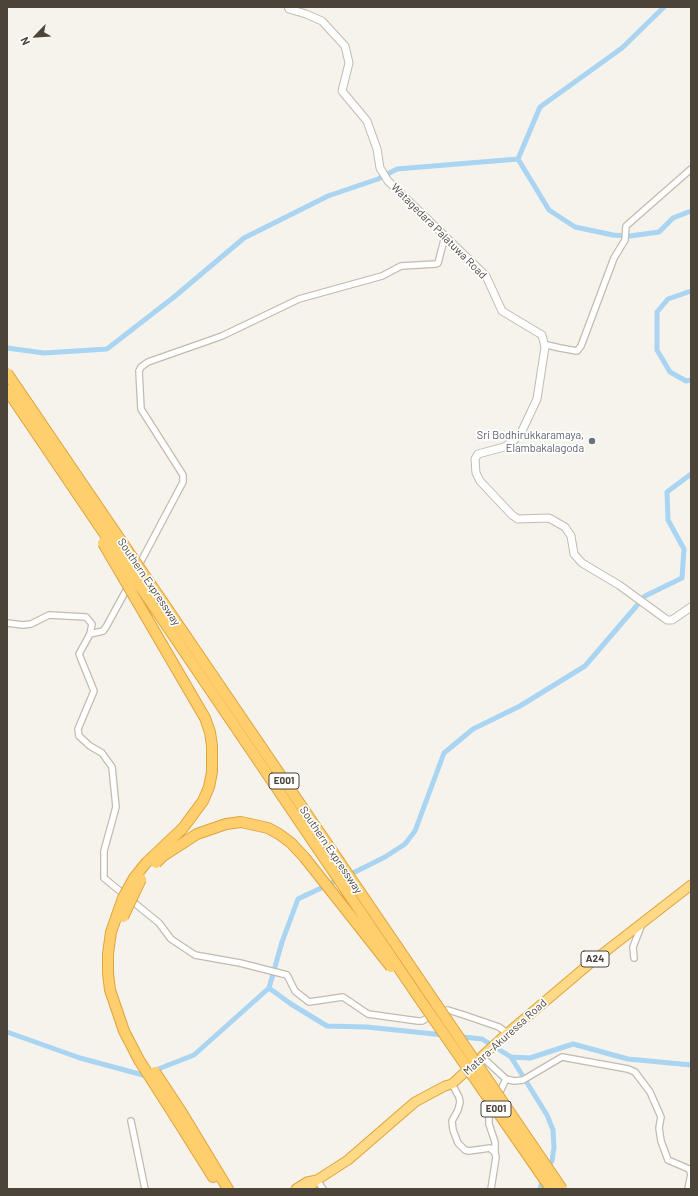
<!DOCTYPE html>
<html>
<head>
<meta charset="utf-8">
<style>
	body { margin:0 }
	#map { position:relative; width:698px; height:1196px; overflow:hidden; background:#f6f3ec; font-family:Barlow,sans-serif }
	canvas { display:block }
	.frame { position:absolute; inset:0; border:8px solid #4b4439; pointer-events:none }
	.north { position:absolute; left:16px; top:16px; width:40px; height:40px; -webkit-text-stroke:3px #fff; paint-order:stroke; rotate:245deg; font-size:11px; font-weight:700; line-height:16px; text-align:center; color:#4b4439 }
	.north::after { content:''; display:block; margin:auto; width:14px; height:18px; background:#4b4439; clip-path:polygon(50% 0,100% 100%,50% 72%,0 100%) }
</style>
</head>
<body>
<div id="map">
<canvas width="698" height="1196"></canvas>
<div class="frame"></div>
<div class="north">N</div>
</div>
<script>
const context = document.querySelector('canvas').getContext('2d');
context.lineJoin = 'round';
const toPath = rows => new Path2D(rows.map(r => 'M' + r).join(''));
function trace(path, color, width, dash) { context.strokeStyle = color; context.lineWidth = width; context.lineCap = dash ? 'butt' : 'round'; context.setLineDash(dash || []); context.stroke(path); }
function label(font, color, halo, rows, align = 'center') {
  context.font = font + ' Barlow,sans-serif'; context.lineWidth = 3.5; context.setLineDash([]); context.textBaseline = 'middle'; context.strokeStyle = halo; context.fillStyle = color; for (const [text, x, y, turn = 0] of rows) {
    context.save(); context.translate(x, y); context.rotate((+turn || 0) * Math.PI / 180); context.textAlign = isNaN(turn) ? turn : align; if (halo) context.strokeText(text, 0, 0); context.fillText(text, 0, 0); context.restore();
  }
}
trace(toPath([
	[518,159,549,210,575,227,613,235,630,236,659,232,673,218,691,211],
	[691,291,668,299,657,312,657,350,670,372,686,381,691,380],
	[7,348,44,353,107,349,174,297,244,238,328,196,378,179,397,169,518,159,540,107,622,48,664,7],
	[347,876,385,857,405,844,415,831,444,753,473,729,520,706,585,666,645,596,682,578,684,549,668,520,667,492,691,474],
	[269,988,291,1004,327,1026,367,1027,482,1039,511,1057,530,1058,573,1044,628,1059,691,1065],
	[7,1032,80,1058,143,1075,194,1055,269,988,282,942,298,899,340,879],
	[511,1057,547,1115,553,1130,554,1147,552,1161,547,1169],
	[540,1189,543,1178]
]), '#a9d4f2', 5);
const minor = toPath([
	[545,347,547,345,560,348,577,351,581,346,614,258,625,240,626,226,691,169],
	[138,567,183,482,183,475,141,409,139,371,141,367,148,362,222,336,299,299,382,276,401,266,436,264,438,263,445,236],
	[7,623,23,625,31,624,49,615,86,617,92,624,90,634,79,654,94,691,78,729,79,736,90,746,102,753,112,767,116,807,104,851,104,878,159,923,171,939,195,955,240,963,287,975,295,991,309,1002,343,997,368,1014,418,1021,422,1021,433,1015],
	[90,634,103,631,106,627,129,585],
	[634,958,633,947,642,924],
	[441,1012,448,1010,464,1015,499,1027,507,1033],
	[481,1056,506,1079,514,1081,523,1080,562,1057,628,1069,635,1072,650,1092,661,1117,659,1128,661,1141,668,1160,689,1169,691,1174,688,1189],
	[452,1084,459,1097,460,1102,458,1110,452,1121,453,1130,458,1143,465,1150,469,1151,490,1148,495,1153,496,1157,491,1189],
	[498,1096,506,1079],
	[494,1105,489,1114,489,1124,495,1142,495,1153],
	[131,1121,145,1189],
	[317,1180,323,1189]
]);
const tertiary = toPath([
	[288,7,289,9,306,14,322,21,345,46,349,63,342,91,367,121,377,149,380,168,388,181,486,276,502,311,542,335,545,347,537,399,521,433,512,442,504,447,478,454,475,459,476,473,480,481,512,515,518,519,549,518,565,527,571,536,574,554,582,563,619,585,663,617,667,620,672,620,691,607]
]);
const trunk = toPath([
	[296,1189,307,1182,317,1180,348,1160,415,1102,445,1086,452,1084,503,1037,588,965,691,885],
	[309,1189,315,1181]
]);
const motorway = toPath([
	[241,822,268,828,279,834,291,843,305,858],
	[182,1113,228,1189],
	[176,1118,213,1177]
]);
trace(minor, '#c2bbae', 8);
trace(tertiary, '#c2bbae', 9);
trace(trunk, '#e0a43c', 11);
trace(motorway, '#e0a43c', 12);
trace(minor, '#fff', 5.5);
trace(tertiary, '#fff', 7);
trace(trunk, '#ffd985', 9);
trace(motorway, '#ffcf6e', 10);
const motorwayBridge = toPath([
	[7,373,562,1189],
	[7,390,417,995,551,1189],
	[103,543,205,718,210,732,212,746,212,772,209,787,203,801,183,828,146,863,134,878,123,898,111,932,108,954,108,973,110,990,124,1031,139,1060,176,1118],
	[305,858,391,967],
	[156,863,163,856,197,834,226,824,241,822],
	[123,917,141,879],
	[155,1072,182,1113]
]);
trace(motorwayBridge, '#e0a43c', 12, []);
trace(motorwayBridge, '#ffcf6e', 10);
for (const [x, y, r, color] of [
	[592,441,4,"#6b7280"]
]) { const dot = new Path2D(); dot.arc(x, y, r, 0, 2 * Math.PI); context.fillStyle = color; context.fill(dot); trace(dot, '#fff', 1.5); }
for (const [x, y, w] of [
	[284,781,30],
	[595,959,28],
	[496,1109,30]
]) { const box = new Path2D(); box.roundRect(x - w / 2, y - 8, w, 16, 3); context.fillStyle = '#fff'; context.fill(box); trace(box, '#4b4439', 1); }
label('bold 10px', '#4b4439', null, [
	["E001",284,781],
	["A24",595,959],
	["E001",496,1109]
]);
label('11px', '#4b4439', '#fff', [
	["Watagedara Palatuwa Road",439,231,45],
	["Southern Expressway",149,582,56],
	["Southern Expressway",331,850,56],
	["Matara-Akuressa Road",505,1037,-42]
]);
label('11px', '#5b616d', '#fff', [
	["Sri Bodhirukkaramaya,",584,435],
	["Elambakalagoda",584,448]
], 'right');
</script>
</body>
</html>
